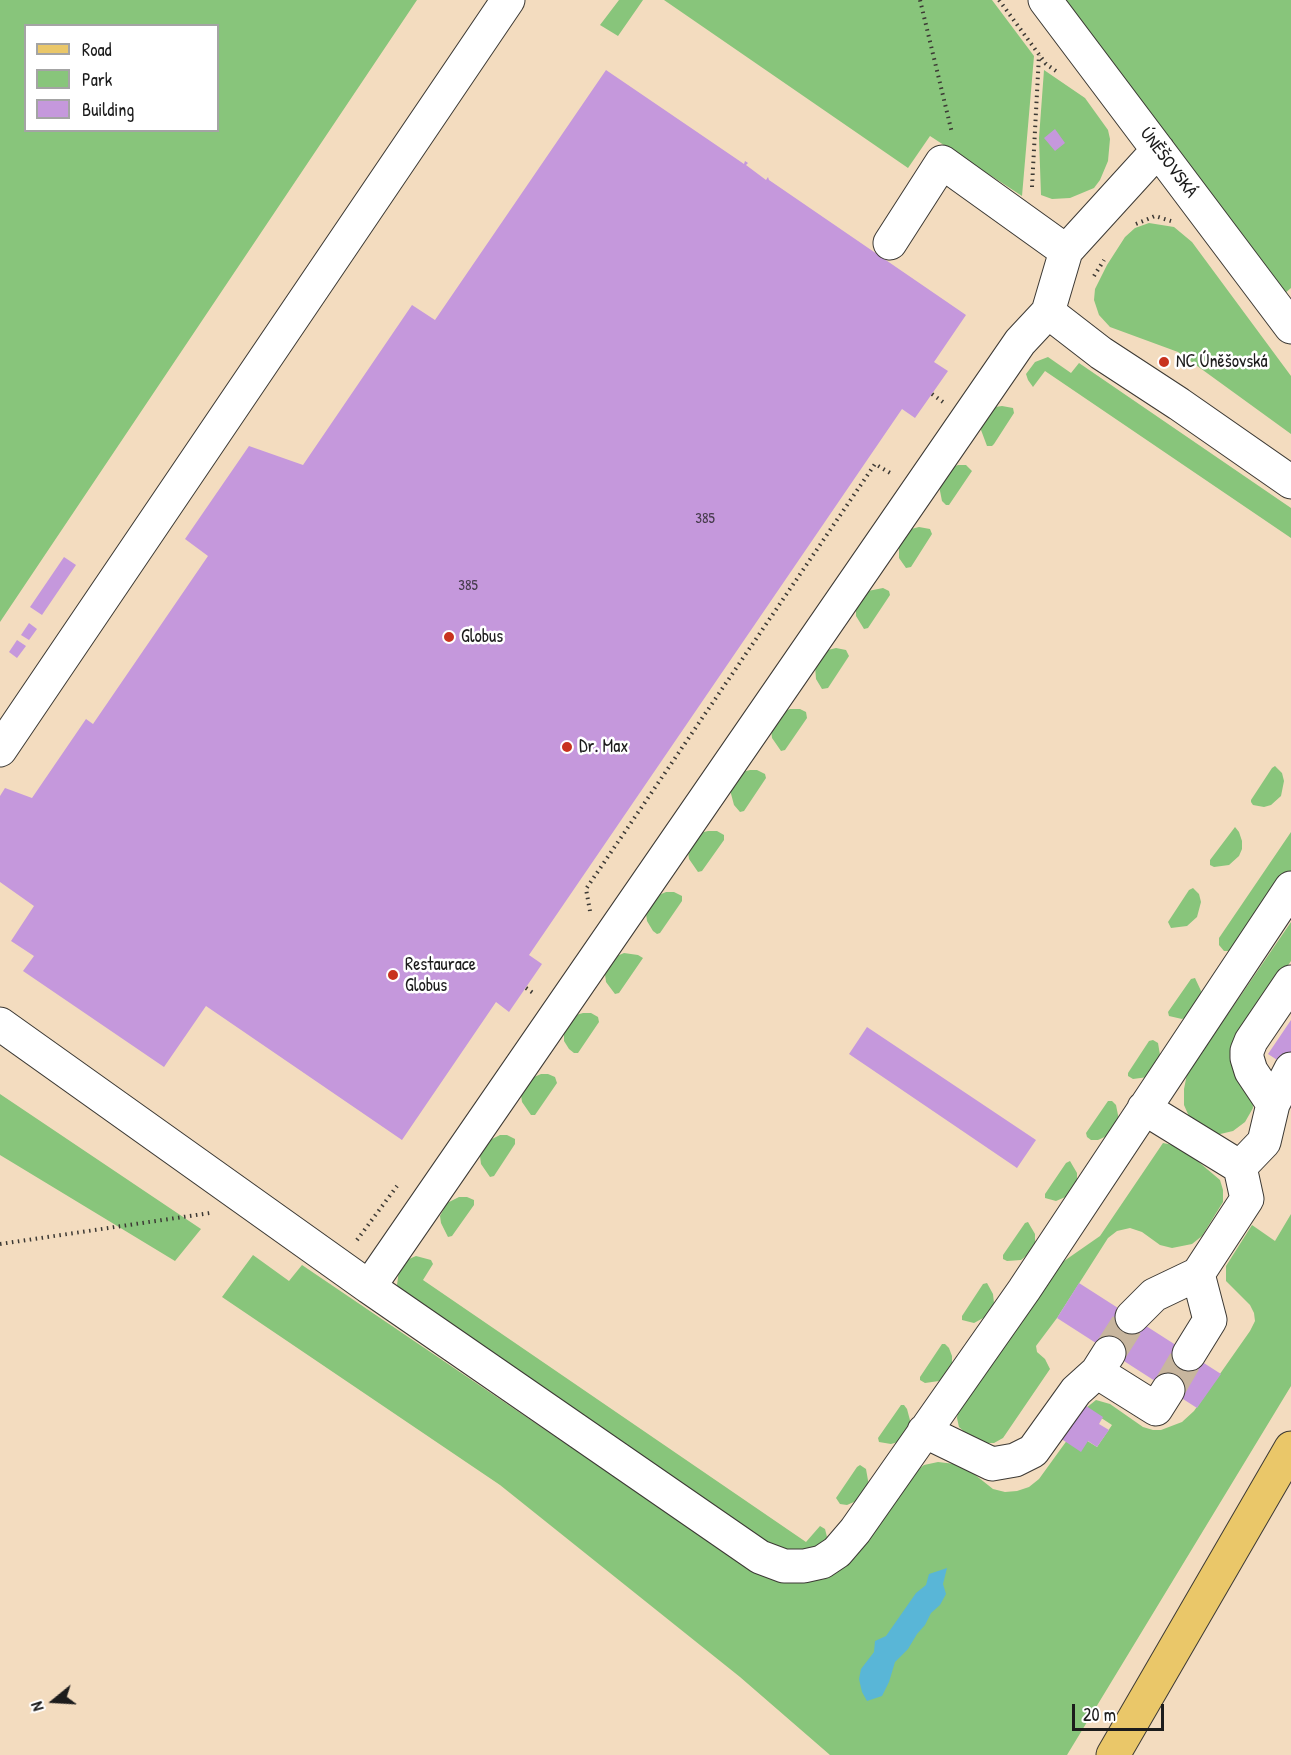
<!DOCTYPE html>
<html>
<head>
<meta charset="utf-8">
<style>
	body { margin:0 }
	#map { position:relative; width:1291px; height:1755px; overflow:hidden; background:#f3dcbf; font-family:"Patrick Hand",sans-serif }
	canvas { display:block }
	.legend { position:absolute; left:24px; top:24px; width:195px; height:108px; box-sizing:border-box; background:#fff; border:2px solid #a4a4a4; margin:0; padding:8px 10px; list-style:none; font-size:18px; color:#1c1c1c }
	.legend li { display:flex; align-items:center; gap:12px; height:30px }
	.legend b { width:30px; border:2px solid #a4a4a4 }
	.north { position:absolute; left:24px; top:1671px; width:60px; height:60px; -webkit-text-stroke:4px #fff; paint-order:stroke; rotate:252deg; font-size:16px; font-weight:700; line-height:24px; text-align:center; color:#1c1c1c }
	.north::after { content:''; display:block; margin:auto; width:21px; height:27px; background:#1c1c1c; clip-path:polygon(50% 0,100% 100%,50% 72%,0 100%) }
	.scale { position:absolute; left:1072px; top:1704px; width:92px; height:27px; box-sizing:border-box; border:3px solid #1c1c1c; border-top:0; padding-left:8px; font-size:18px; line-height:21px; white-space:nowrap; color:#1c1c1c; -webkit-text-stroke:4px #fff; paint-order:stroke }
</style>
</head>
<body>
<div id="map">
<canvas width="1291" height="1755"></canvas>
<ul class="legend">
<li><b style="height:8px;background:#eac769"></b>Road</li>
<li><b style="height:16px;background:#88c57b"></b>Park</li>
<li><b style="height:16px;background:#c598dc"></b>Building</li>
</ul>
<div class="north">N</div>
<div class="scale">20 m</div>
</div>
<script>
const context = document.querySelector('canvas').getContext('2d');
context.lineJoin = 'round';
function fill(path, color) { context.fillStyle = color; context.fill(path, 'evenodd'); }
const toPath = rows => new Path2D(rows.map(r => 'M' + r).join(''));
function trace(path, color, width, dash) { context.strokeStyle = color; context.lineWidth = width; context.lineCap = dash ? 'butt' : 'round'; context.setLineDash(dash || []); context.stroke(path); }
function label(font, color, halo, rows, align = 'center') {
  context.font = font + ' "Patrick Hand",sans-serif'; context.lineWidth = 5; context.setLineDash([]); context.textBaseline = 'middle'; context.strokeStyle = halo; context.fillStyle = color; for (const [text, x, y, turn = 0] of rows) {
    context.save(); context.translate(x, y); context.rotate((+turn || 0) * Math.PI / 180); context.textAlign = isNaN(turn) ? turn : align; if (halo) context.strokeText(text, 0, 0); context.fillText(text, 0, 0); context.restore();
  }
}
fill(toPath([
	[0,0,417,0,0,622],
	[26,26,218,26,218,130,26,130],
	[619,0,643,0,618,36,600,25],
	[664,0,992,0,1034,56,1022,196,930,136,908,168],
	[1065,0,1291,0,1291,288,1284,294],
	[1044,70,1085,98,1108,130,1110,139,1108,161,1100,180,1094,188,1070,198,1052,199,1041,195,1039,138],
	[1149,223,1174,227,1192,242,1291,376,1291,434,1178,352,1110,327,1099,315,1094,300,1095,289,1107,265,1125,237,1135,228],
	[1048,357,1071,373,1079,363,1291,508,1291,538,1045,371,1033,387,1028,380,1026,374,1035,362],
	[1002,406,1013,408,1014,413,994,444,992,446,987,446,981,430,982,423,995,407],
	[958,465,966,465,972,471,949,505,946,505,942,501,939,486,951,468],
	[919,527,930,529,932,534,911,567,906,568,899,558,899,545,911,529],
	[883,588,889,591,890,595,868,628,864,629,856,616,856,608,868,591],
	[836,648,846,650,849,656,828,688,822,689,816,679,815,666,828,650],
	[790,709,800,709,806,712,807,718,785,750,781,751,772,738,771,730,783,712],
	[1275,766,1282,773,1284,781,1281,796,1271,805,1264,807,1253,805,1251,802,1251,800,1272,768],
	[750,770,757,770,765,774,766,778,744,811,740,812,734,805,730,790,742,772],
	[1235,827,1239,832,1242,841,1242,849,1239,856,1229,865,1214,867,1210,865,1210,860],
	[708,831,717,831,724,835,724,840,702,871,698,872,689,859,688,851,700,833],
	[1291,832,1291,871,1237,951,1224,951,1219,945,1219,938],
	[1193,888,1199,894,1201,902,1197,917,1187,926,1171,928,1168,922,1189,890],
	[666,892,674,892,682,896,682,901,660,933,657,934,653,931,647,921,646,913,659,895],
	[1291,922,1291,961,1247,1025,1253,1108,1245,1122,1233,1131,1216,1135,1191,1121,1184,1105,1184,1089,1187,1074],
	[624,953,638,955,643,958,619,993,615,994,606,982,605,974,607,967,617,956],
	[1195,978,1202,993,1189,1016,1182,1019,1169,1016,1168,1012,1191,979],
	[583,1013,591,1013,598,1017,599,1022,578,1053,574,1053,569,1049,564,1041,564,1033,576,1015],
	[1153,1040,1158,1043,1161,1061,1148,1077,1133,1079,1128,1076,1128,1073,1149,1041],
	[541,1074,548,1074,555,1077,557,1083,535,1115,531,1115,522,1102,521,1095,534,1077],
	[0,1094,201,1229,175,1261,0,1155],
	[1108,1101,1112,1101,1116,1105,1119,1120,1111,1134,1098,1140,1091,1140,1087,1137,1086,1133],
	[500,1135,507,1135,515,1139,515,1144,494,1176,490,1177,481,1164,480,1156,486,1142],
	[1163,1143,1173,1145,1194,1158,1220,1180,1223,1190,1223,1202,1202,1236,1192,1244,1172,1248,1160,1245,1142,1232,1130,1228,1117,1231,1108,1238,1057,1318,1036,1346,1037,1352,1045,1359,1050,1369,1003,1438,994,1443,986,1443,968,1435,959,1427,957,1418,959,1406,1054,1268,1100,1236],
	[1070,1161,1077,1173,1077,1181,1070,1195,1056,1201,1045,1198,1045,1194,1066,1163],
	[459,1197,467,1197,474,1200,474,1205,452,1236,448,1237,441,1223,440,1216,447,1203],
	[1291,1214,1291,1386,1067,1755,830,1755,740,1677,500,1485,222,1297,253,1255,289,1281,302,1265,755,1572,779,1582,805,1581,825,1579,849,1563,868,1541,914,1473,924,1465,938,1462,955,1464,974,1474,993,1489,1005,1492,1017,1491,1029,1487,1039,1479,1073,1432,1097,1447,1112,1425,1086,1408,1096,1400,1110,1404,1143,1427,1153,1430,1161,1430,1182,1422,1194,1411,1250,1331,1255,1321,1254,1313,1250,1305,1226,1281,1226,1266,1252,1225,1275,1241],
	[1028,1222,1035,1234,1035,1243,1032,1251,1021,1260,1007,1261,1003,1259,1003,1255,1025,1223],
	[416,1256,431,1260,433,1264,423,1280,806,1542,820,1526,825,1529,827,1537,824,1544,797,1553,767,1544,401,1292,397,1285,399,1270,409,1259],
	[987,1283,993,1294,994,1303,991,1311,987,1316,974,1323,962,1320,962,1316,983,1284],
	[942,1344,945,1344,949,1348,952,1356,952,1364,949,1371,939,1381,925,1383,920,1380,920,1377],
	[901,1405,904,1405,907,1409,911,1424,898,1442,891,1444,879,1442,878,1438],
	[860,1465,866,1469,869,1486,861,1499,847,1505,840,1504,836,1498,857,1467]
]), '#88c57b');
fill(toPath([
	[947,1568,943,1584,946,1594,940,1605,931,1613,925,1625,917,1634,908,1649,895,1662,889,1682,882,1696,867,1701,862,1692,859,1679,861,1669,874,1652,875,1641,886,1636,916,1593,926,1585,929,1574]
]), '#59b6d7');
fill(toPath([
	[606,70,744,164,745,161,748,163,746,165,766,180,768,177,769,180,966,315,934,362,948,371,915,418,902,409,529,955,542,964,509,1012,496,1002,402,1140,206,1006,164,1067,23,971,34,956,11,941,34,906,0,882,0,796,5,788,32,798,86,719,93,724,208,556,185,539,249,446,303,465,412,305,435,320],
	[1055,129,1065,143,1055,151,1044,138],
	[64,557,76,565,42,615,30,607],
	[29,623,37,629,29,640,21,635],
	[17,640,26,646,17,658,9,652],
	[1291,1020,1291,1069,1268,1054],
	[867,1027,1036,1140,1017,1168,849,1054],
	[1079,1283,1221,1374,1197,1408,1057,1318],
	[1077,1400,1103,1417,1099,1424,1109,1430,1097,1447,1088,1441,1081,1452,1054,1434]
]), '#c598dc');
trace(toPath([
	[1109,1353,1132,1317],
	[1168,1390,1189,1354]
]), '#c8b69e', 33, [33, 16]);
const minor = toPath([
	[1045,0,1291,327],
	[1158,150,1066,251,1048,312,1101,353,1179,404,1291,482],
	[890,243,942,162,1066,251],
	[1048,312,1020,342,369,1287,760,1557,784,1566,804,1566,822,1562,837,1552,855,1531,1024,1290,1291,888],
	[0,750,508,0],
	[0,1024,369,1287],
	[1273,1104,1291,1069],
	[1144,1108,1240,1167,1264,1142,1273,1104,1251,1071,1247,1058,1247,1051,1251,1041,1291,982],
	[1132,1317,1154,1295,1198,1274,1247,1199,1240,1167],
	[1189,1354,1210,1320,1198,1274],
	[1097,1372,1156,1409,1168,1390],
	[924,1431,992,1464,1015,1460,1033,1451,1076,1391,1097,1372,1109,1353]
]);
const major = toPath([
	[1113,1755,1291,1448]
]);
trace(minor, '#3c3934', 35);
trace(major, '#3c3934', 35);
trace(toPath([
	[920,0,952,133],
	[999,0,1046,64,1056,71],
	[1032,187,1039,55],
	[1136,224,1155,216,1171,221],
	[1094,276,1104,260],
	[932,394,943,402],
	[590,911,586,889,875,464,892,474],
	[526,988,533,993],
	[357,1240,397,1186],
	[0,1244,210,1213]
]), '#3c3934', 4, [1.5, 4.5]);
trace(minor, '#fff', 33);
trace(major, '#eac769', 33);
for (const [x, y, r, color] of [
	[1164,362,6,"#c8321e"],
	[449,637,6,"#c8321e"],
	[567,747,6,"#c8321e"],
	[393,975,6,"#c8321e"]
]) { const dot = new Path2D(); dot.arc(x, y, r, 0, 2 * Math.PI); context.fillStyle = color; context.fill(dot); trace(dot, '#fff', 2); }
label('15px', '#463b4c', null, [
	["385",705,519],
	["385",468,586]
]);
label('18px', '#1c1c1c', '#fff', [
	["ÚNĚŠOVSKÁ",1168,163,53]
]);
label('18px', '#1c1c1c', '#fff', [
	["NC Úněšovská",1176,362],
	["Globus",461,637],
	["Dr. Max",579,747],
	["Restaurace",405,965],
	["Globus",405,986]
], 'left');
</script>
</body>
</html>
